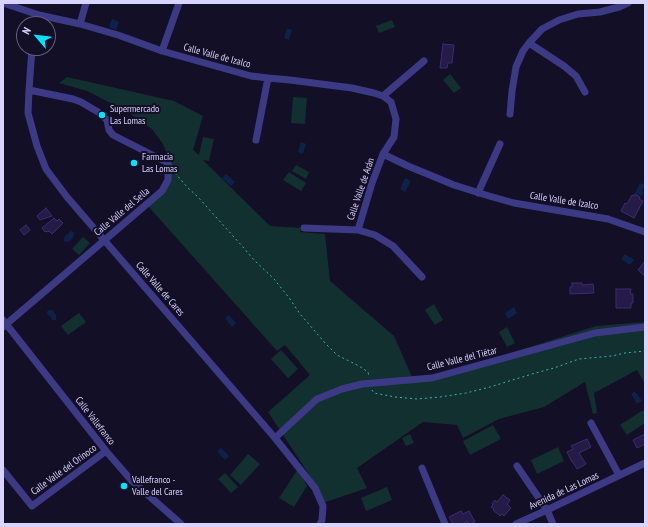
<!DOCTYPE html>
<html>
<head>
<meta charset="utf-8">
<style>
	body { margin:0 }
	#map { position:relative; width:648px; height:527px; overflow:hidden; background:#130f26; font-family:"PT Sans Narrow",sans-serif }
	canvas { display:block }
	.frame { position:absolute; inset:0; border:4px solid #d9d4ff; pointer-events:none }
	.north { position:absolute; left:16px; top:16px; width:40px; height:40px; box-sizing:border-box; background:#130f26; border:1px solid #625e7d; border-radius:50%; rotate:298deg; font-size:11px; font-weight:700; line-height:16px; text-align:center; color:#d9d4ff }
	.north::after { content:''; display:block; margin:auto; width:14px; height:18px; background:#00e5ff; clip-path:polygon(50% 0,100% 100%,50% 72%,0 100%) }
</style>
</head>
<body>
<div id="map">
<canvas width="648" height="527"></canvas>
<div class="frame"></div>
<div class="north">N</div>
</div>
<script>
const context = document.querySelector('canvas').getContext('2d');
context.lineJoin = 'round';
function fill(path, color) { context.fillStyle = color; context.fill(path, 'evenodd'); }
const toPath = rows => new Path2D(rows.map(r => 'M' + r).join(''));
function trace(path, color, width, dash) { context.strokeStyle = color; context.lineWidth = width; context.lineCap = dash ? 'butt' : 'round'; context.setLineDash(dash || []); context.stroke(path); }
function label(font, color, halo, rows, align = 'center') {
  context.font = font + ' "PT Sans Narrow",sans-serif'; context.lineWidth = 4; context.setLineDash([]); context.textBaseline = 'middle'; context.strokeStyle = halo; context.fillStyle = color; for (const [text, x, y, turn = 0] of rows) {
    context.save(); context.translate(x, y); context.rotate((+turn || 0) * Math.PI / 180); context.textAlign = isNaN(turn) ? turn : align; if (halo) context.strokeText(text, 0, 0); context.fillText(text, 0, 0); context.restore();
  }
}
fill(toPath([
	[392,20,395,27,379,33,376,26],
	[450,74,461,88,454,93,443,80],
	[67,77,174,101,203,116,193,150,199,155,203,137,214,139,209,161,203,160,270,226,301,228,300,232,325,234,330,281,394,336,412,377,436,374,473,365,596,326,645,322,645,384,637,370,594,393,597,413,593,414,585,382,544,407,499,419,463,438,457,425,423,422,357,468,367,488,323,503,316,485,268,412,310,375,285,345,277,351,148,206,163,194,171,164,163,144,152,129,128,112,87,91,59,83],
	[293,97,307,98,305,124,291,123],
	[296,165,309,172,306,179,292,171],
	[289,172,306,183,301,191,283,180],
	[83,237,90,243,79,255,72,249],
	[434,304,443,320,435,325,425,310],
	[79,313,86,322,68,335,61,326],
	[507,327,515,343,507,347,499,332],
	[281,350,298,369,288,378,271,359],
	[643,410,645,414,645,423,627,435,620,425],
	[493,425,501,439,470,455,463,441],
	[410,434,414,443,406,446,402,438],
	[558,447,564,461,537,474,531,460],
	[248,454,260,464,241,485,230,475],
	[298,469,307,486,294,507,279,498],
	[225,473,238,487,231,493,218,479],
	[387,487,392,500,366,511,361,498]
]), '#12302f');
fill(toPath([
	[112,19,119,22,116,30,109,27],
	[287,28,292,30,289,40,284,38],
	[301,142,306,144,303,154,298,152],
	[226,174,235,182,231,186,222,178],
	[405,178,411,181,405,192,400,189],
	[640,183,645,185,642,191,643,192,642,196,635,193],
	[71,231,74,232,73,238,70,241,67,242,64,241,64,239,65,236],
	[625,254,634,260,630,265,621,259],
	[514,307,517,313,508,319,505,313],
	[48,310,51,310,53,311,56,315,56,320,52,320,51,317,48,315,47,312],
	[229,315,236,323,232,327,225,318],
	[635,391,642,401,637,404,631,394],
	[221,448,229,456,225,460,217,451]
]), '#0c2248');
const building = toPath([
	[443,44,454,45,452,63,448,63,447,68,440,68,443,44],
	[635,194,640,197,639,199,643,201,634,218,621,211,625,203,627,204,632,195,634,196,635,194],
	[46,208,52,216,40,220,37,216,46,208],
	[54,218,57,221,59,219,63,223,52,234,49,231,47,232,46,231,45,232,42,228,54,218],
	[26,225,30,230,24,235,20,230,26,225],
	[645,261,645,276,638,270,645,261],
	[572,283,582,283,582,285,593,284,594,293,570,294,570,287,572,287,572,283],
	[616,289,631,289,630,294,633,294,633,303,631,303,631,308,616,308,616,289],
	[645,434,645,444,637,448,633,440,645,434],
	[587,439,591,447,579,453,586,464,577,469,573,462,572,462,567,452,573,449,571,446,587,439],
	[503,495,510,500,507,504,511,508,504,516,502,514,500,516,493,510,494,509,491,507,493,505,492,504,495,500,497,502,503,495],
	[461,511,463,514,469,511,475,522,470,524,468,524,467,521,462,524,453,524,449,517,461,511]
]);
fill(building, '#241b47');
trace(building, '#3b2d73', 1);
trace(toPath([
	[175,173,188,188,198,197,242,246,254,260,274,279,290,299,300,314,326,344,337,355,359,366,368,372,369,377],
	[372,390,374,393,395,397,417,399,440,397,466,393,490,387,532,374,554,368,579,359,612,356,625,353,645,351]
]), '#2fb8b0', 1, [2, 3]);
trace(toPath([
	[3,3,39,15,80,24,118,35,162,51,251,76,268,78,290,80,352,88,374,93,383,96,391,102,396,119,394,137,383,154,408,166,454,185,489,196,514,203,608,219,645,232],
	[37,24,39,15],
	[80,24,86,3],
	[529,43,564,66,576,76,585,92],
	[32,48,29,90,28,113,37,146,46,169,67,197,275,438,315,488,323,506,322,520,320,524],
	[162,51,179,3],
	[383,96,424,61],
	[510,114,512,91,516,67,523,51,529,43,542,29,559,20,578,14,600,12,619,7,628,3],
	[256,140,268,78],
	[383,154,372,183,358,230,375,235,393,246,422,277],
	[478,193,500,144],
	[304,228,358,230],
	[3,320,106,451,131,480,181,524],
	[3,327,162,191,168,180,168,163,113,135,109,130,107,120,98,112,81,102,73,99,29,90],
	[591,423,619,475],
	[275,438,317,399,342,389,362,384,432,378,595,333,645,327],
	[517,466,547,510,553,524],
	[422,468,445,524],
	[3,470,32,506,106,451],
	[516,524,547,510,645,463]
]), '#3d3a85', 7);
for (const [x, y, r, color] of [
	[102,115,4,"#00e5ff"],
	[134,163,4,"#00e5ff"],
	[124,486,4,"#00e5ff"]
]) { const dot = new Path2D(); dot.arc(x, y, r, 0, 2 * Math.PI); context.fillStyle = color; context.fill(dot); trace(dot, '#130f26', 1.5); }
label('10px', '#d9d4ff', '#130f26', [
	["Calle Valle de Izalco",217,56,15],
	["Calle Valle de Arán",361,189,-71],
	["Calle Valle de Izalco",564,201,9],
	["Calle Valle del Sella",122,212,-40],
	["Calle Valle de Cares",160,289,49],
	["Calle Valle del Tiétar",462,359,-14],
	["Calle Vallefranco",95,421,52],
	["Calle Valle del Orinoco",64,470,-36],
	["Avenida de Las Lomas",564,491,-25]
]);
label('10px', '#d9d4ff', '#130f26', [
	["Supermercado",110,109],
	["Las Lomas",110,121],
	["Farmacia",142,157],
	["Las Lomas",142,169],
	["Vallefranco -",132,480],
	["Valle del Cares",132,492]
], 'left');
</script>
</body>
</html>
